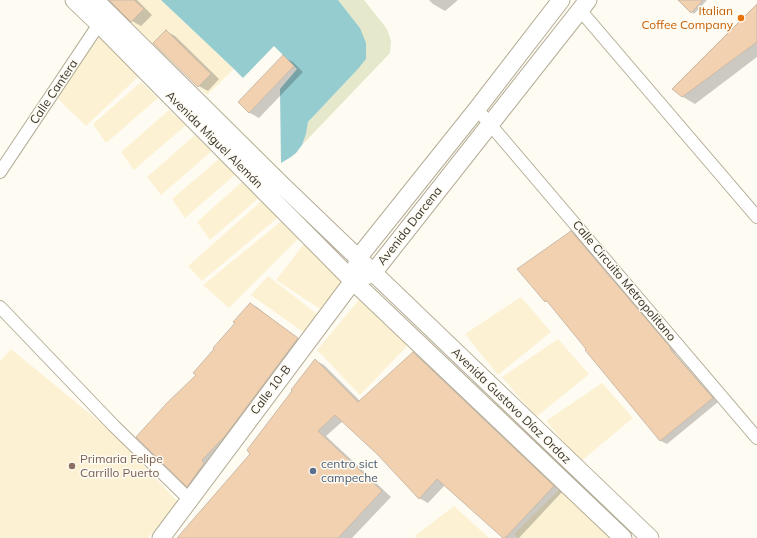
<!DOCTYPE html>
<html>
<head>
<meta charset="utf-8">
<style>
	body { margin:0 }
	canvas { display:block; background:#fefbf2 }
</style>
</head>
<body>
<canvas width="757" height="538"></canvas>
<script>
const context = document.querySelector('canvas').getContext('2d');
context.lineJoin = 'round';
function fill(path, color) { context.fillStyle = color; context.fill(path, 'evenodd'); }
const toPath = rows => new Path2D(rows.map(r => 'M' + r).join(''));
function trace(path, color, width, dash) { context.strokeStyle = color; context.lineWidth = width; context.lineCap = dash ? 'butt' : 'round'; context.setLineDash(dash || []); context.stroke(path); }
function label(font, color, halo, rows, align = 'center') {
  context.font = font + ' Mulish,sans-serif'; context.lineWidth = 3; context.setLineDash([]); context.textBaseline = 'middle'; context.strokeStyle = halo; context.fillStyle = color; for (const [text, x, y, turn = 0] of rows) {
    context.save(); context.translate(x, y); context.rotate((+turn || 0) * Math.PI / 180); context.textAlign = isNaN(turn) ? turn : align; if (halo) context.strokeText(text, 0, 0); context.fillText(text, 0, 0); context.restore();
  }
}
fill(toPath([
	[108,0,161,0,234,69,207,95],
	[102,33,139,76,86,126,56,97],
	[141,82,158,98,106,143,93,124],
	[169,110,186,125,134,170,121,152],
	[195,135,212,151,161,195,147,177],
	[220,158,237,173,185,218,172,199],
	[244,180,262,195,210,240,197,222],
	[265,198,281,215,202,281,188,266],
	[284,219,300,237,229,308,203,285],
	[307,240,345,280,320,309,276,280],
	[268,276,317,314,303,332,251,295],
	[363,295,411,342,360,395,317,350],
	[521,297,551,332,498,375,465,334],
	[558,339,589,374,536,417,502,377],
	[11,349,111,431,178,502,148,538,0,538,0,361],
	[602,383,633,418,580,462,546,421],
	[562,487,616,538,518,538,514,534],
	[454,506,489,538,417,538,415,536]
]), '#fcf2d3');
fill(toPath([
	[338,0,364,0,387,29,391,41,390,53,302,145,306,134,308,122,357,70,360,28]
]), '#e5e8ca');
fill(toPath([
	[161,0,338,0,360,28,366,43,366,59,357,70,308,122,306,134,302,145,296,153,291,157,281,163,280,89,297,69,274,46,243,78,234,69]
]), '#95ccd0');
fill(toPath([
	[110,0,137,0,152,15,141,26,132,21],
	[429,0,458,0,445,11,433,4],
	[679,0,707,0,694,14],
	[757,6,757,57,695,104,683,97,674,89],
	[166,31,175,36,219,79,208,91,199,86,155,43],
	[283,57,293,62,303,72,259,118,250,113,239,102],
	[571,232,577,236,676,352,675,353,718,402,667,444,661,441,587,350,588,350,550,303,545,301],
	[251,304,257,307,303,343,193,489,188,486,198,375],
	[413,353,422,358,562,492,519,538,505,538,445,485,428,503,419,498,379,454,343,421,326,436,391,497,352,538,178,538,251,454,315,360,324,365,361,402]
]), '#0003');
const building = toPath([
	[109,0,134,0,144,9,131,22,109,0],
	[678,0,703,0,691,13,678,0],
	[757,4,757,42,682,97,672,89,757,4],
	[166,30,211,74,198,87,153,43,166,30],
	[283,55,294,66,249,113,238,102,283,55],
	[571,231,671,348,670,349,713,398,660,441,585,350,586,349,546,300,545,302,517,269,571,231],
	[250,303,298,338,225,436,202,460,204,463,187,487,136,437,167,403,196,375,193,373,214,349,213,348,235,323,233,322,250,303],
	[413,352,554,486,505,538,503,538,437,479,419,499,378,455,335,415,318,431,382,491,338,538,177,538,250,454,247,450,292,391,291,390,315,359,358,402,413,352]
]);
fill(building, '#f2d1b1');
trace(building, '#cbbaa8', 1);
const street = toPath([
	[580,10,757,217],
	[477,109,757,438],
	[0,172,99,24,104,20],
	[0,307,114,426,190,500]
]);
const secondary = toPath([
	[74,0,99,24,353,281,623,538],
	[95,0,284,187,650,538],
	[363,277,373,273,588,0],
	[161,538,353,281,358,258,477,109,561,0]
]);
trace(street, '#b4ad97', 14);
trace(secondary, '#b4ad97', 19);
trace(street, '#fff', 12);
trace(secondary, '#fff', 17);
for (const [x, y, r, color] of [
	[741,18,4,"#e8710a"],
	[72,466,4,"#8d6e63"],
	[313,471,4,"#5c6f8a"]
]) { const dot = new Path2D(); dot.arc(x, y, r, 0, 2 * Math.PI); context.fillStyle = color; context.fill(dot); trace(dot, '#fefbf2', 1.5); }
label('12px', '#c56008', '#fefbf2', [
	["Italian",733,11],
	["Coffee Company",733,25]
], 'right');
label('12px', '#38352c', '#fefbf2', [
	["Calle Cantera",54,92,-56],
	["Avenida Miguel Alemán",214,140,45],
	["Avenida Darcena",410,226,-52],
	["Calle Circuito Metropolitano",624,281,50],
	["Calle 10-B",271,390,-53],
	["Avenida Gustavo Díaz Ordaz",511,406,44]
]);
label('12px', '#785e54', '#fefbf2', [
	["Primaria Felipe",80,459],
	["Carrillo Puerto",80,473]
], 'left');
label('12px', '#4e5e75', '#fefbf2', [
	["centro sict",321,464],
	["campeche",321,478]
], 'left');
</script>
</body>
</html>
